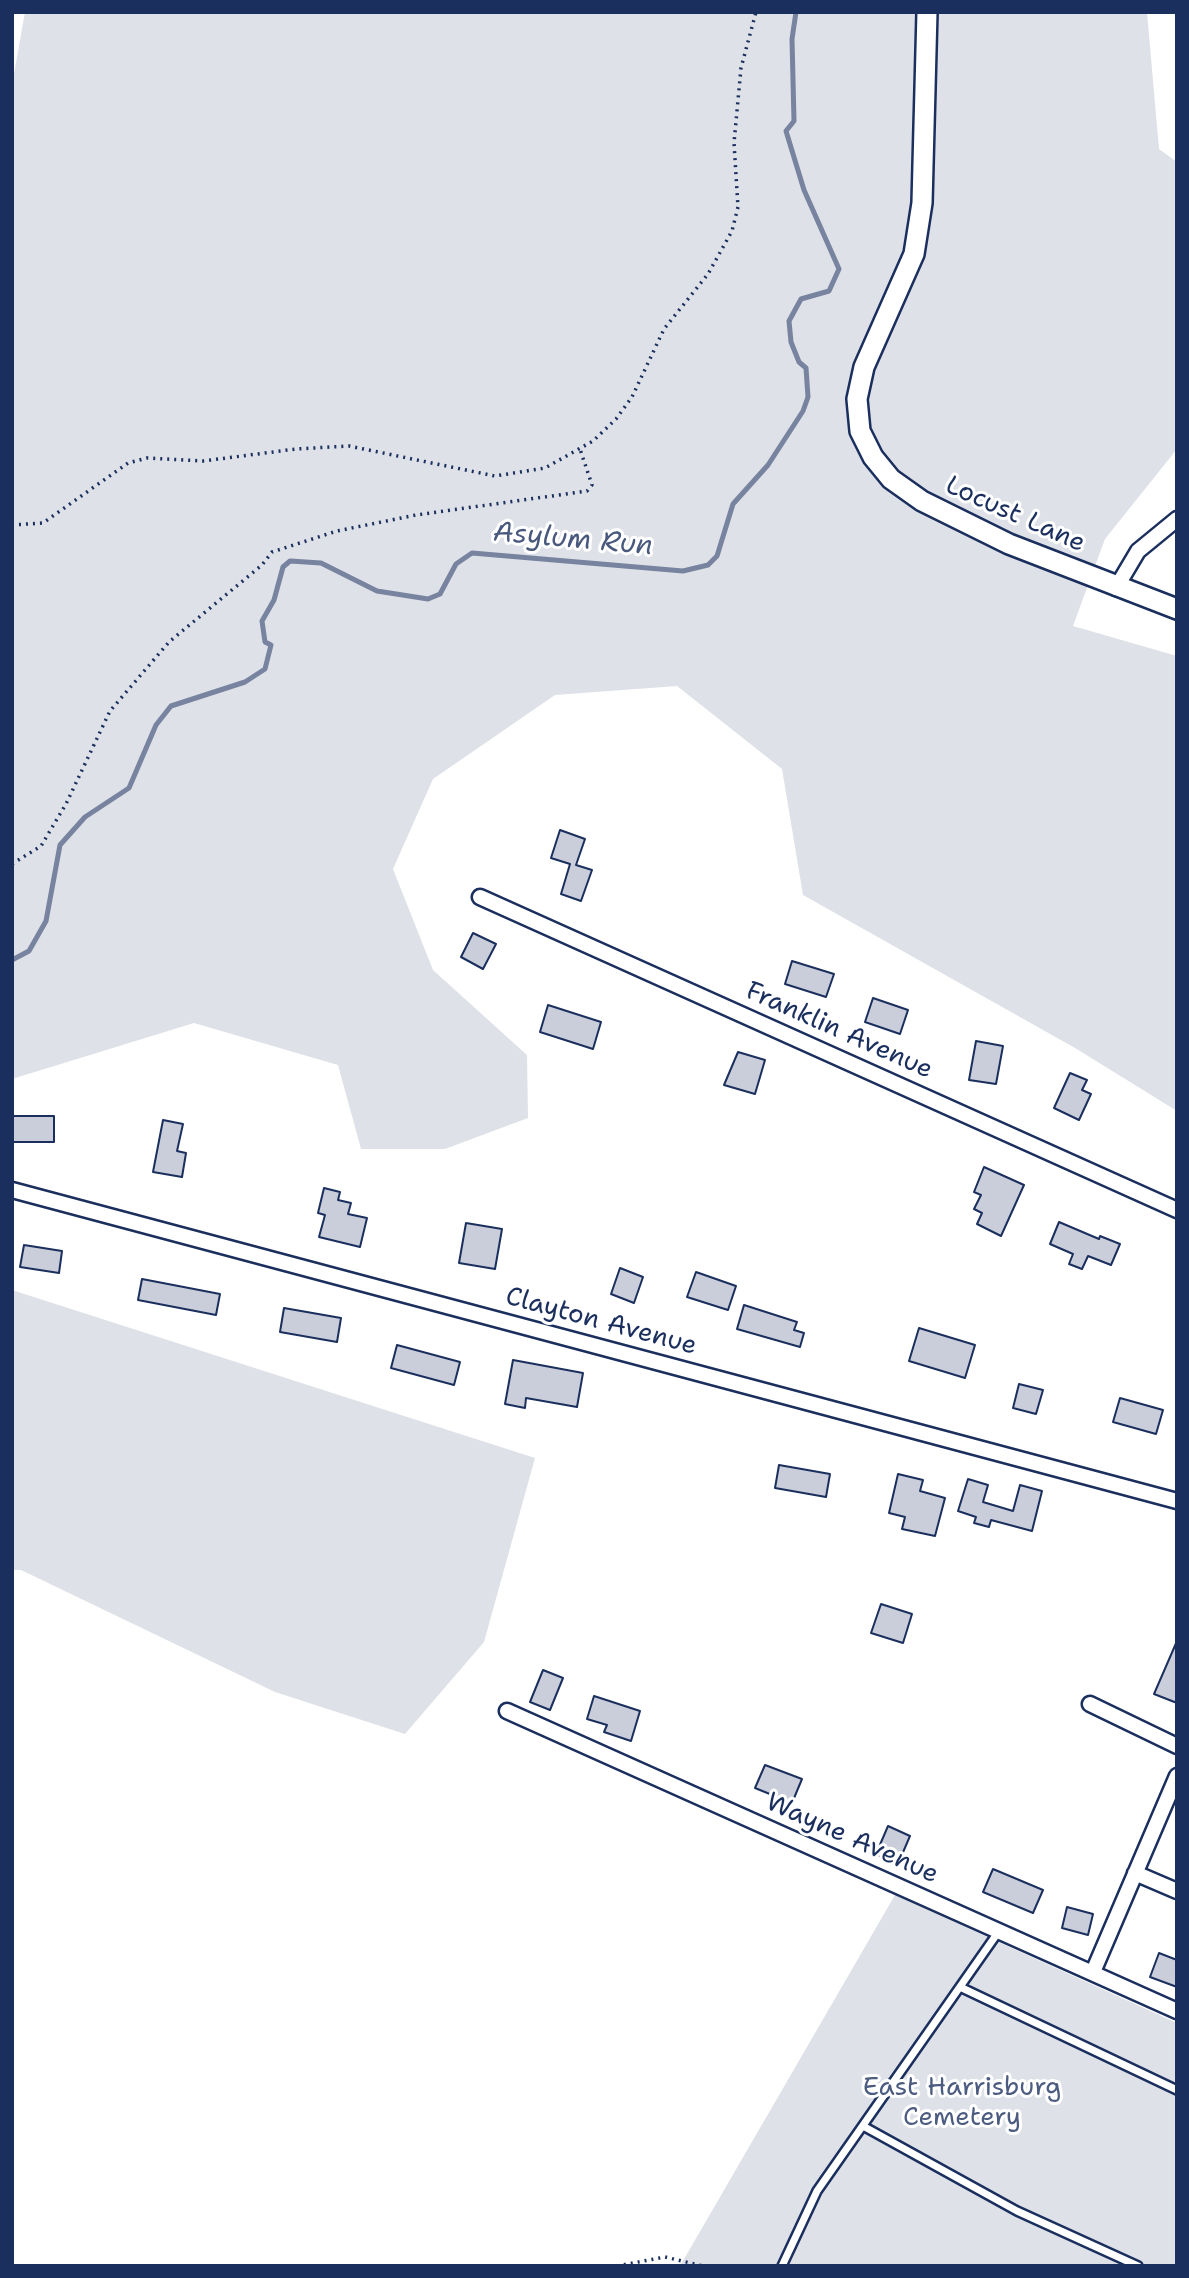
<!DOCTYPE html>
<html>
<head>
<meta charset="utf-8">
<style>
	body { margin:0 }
	#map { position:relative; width:1189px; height:2278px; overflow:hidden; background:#fff; font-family:"Shantell Sans",sans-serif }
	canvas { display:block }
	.frame { position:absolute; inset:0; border:14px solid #1b2f5e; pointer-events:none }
</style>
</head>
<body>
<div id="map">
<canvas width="1189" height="2278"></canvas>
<div class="frame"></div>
</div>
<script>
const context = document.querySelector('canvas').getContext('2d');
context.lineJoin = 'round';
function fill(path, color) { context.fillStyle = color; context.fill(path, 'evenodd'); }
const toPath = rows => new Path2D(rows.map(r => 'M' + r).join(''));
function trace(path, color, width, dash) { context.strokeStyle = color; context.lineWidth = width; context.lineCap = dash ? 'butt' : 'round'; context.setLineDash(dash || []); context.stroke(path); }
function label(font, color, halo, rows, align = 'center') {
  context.font = font + ' "Shantell Sans",sans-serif'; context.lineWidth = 6; context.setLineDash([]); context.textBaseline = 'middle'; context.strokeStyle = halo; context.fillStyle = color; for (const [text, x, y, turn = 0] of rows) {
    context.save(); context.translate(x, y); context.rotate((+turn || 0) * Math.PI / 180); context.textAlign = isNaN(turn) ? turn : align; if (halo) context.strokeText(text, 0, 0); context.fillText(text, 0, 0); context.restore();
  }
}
fill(toPath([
	[25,12,1147,12,1159,149,1177,162,1177,449,1105,539,1073,626,1177,656,1177,1111,1075,1048,803,895,782,769,677,686,555,695,433,779,393,869,433,970,527,1055,528,1118,445,1149,361,1149,338,1065,194,1023,12,1079,12,85],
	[12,1290,535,1458,484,1642,405,1734,275,1692,21,1570,12,1570],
	[895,1895,1177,2023,1177,2266,680,2266]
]), '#dee1e7');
trace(toPath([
	[12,960,29,951,46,921,60,845,85,817,129,788,156,725,171,706,245,682,265,669,271,645,265,642,262,621,274,600,283,567,290,561,321,563,377,591,428,599,440,594,456,564,472,553,683,571,708,565,717,556,733,504,768,465,803,411,808,397,806,368,799,362,791,342,789,321,801,299,829,291,839,269,804,190,786,131,794,121,792,39,796,12]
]), '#77839f', 5);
const building = toPath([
	[560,830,585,839,576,865,592,870,581,901,561,894,570,864,551,858,560,830],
	[473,933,496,944,483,969,461,957,473,933],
	[792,961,834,974,826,997,785,984,792,961],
	[873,998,908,1010,900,1034,865,1022,873,998],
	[548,1005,601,1022,593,1049,540,1032,548,1005],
	[976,1041,1003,1046,996,1084,969,1080,976,1041],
	[738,1052,765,1060,755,1094,724,1085,738,1052],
	[1070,1073,1087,1080,1082,1090,1091,1094,1079,1120,1054,1108,1070,1073],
	[12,1116,54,1116,54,1142,12,1142,12,1116],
	[163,1120,183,1124,177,1151,186,1153,182,1177,153,1172,163,1120],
	[984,1167,1024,1185,1001,1236,977,1224,982,1213,974,1209,981,1195,974,1192,984,1167],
	[324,1188,340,1192,338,1200,351,1203,348,1214,367,1218,360,1247,319,1237,325,1215,318,1213,324,1188],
	[1059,1222,1099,1239,1100,1236,1120,1244,1111,1265,1088,1256,1082,1269,1069,1264,1073,1254,1050,1244,1059,1222],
	[466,1223,502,1229,495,1269,459,1263,466,1223],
	[24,1245,62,1251,59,1273,20,1267,24,1245],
	[620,1268,643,1277,634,1303,611,1294,620,1268],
	[696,1272,736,1286,728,1310,687,1297,696,1272],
	[142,1279,220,1294,216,1315,138,1300,142,1279],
	[744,1305,797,1322,794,1330,804,1333,800,1347,737,1329,744,1305],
	[284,1308,341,1318,337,1342,280,1332,284,1308],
	[919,1328,975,1345,965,1378,909,1361,919,1328],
	[397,1345,460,1362,454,1385,391,1368,397,1345],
	[513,1360,583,1373,577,1407,526,1398,525,1408,505,1404,513,1360],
	[1019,1384,1043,1390,1036,1414,1013,1408,1019,1384],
	[1120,1398,1163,1410,1156,1434,1113,1422,1120,1398],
	[779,1465,830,1474,826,1497,775,1488,779,1465],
	[898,1474,923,1480,920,1491,945,1498,935,1536,902,1529,905,1517,889,1513,898,1474],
	[968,1479,988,1485,983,1502,1013,1511,1020,1485,1042,1491,1032,1531,991,1520,989,1527,974,1523,976,1517,958,1511,968,1479],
	[881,1604,912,1614,903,1643,871,1633,881,1604],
	[1177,1641,1177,1703,1154,1694,1177,1641],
	[543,1670,563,1678,550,1710,530,1702,543,1670],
	[594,1696,640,1711,631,1741,604,1732,607,1725,587,1719,594,1696],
	[765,1765,802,1779,792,1803,755,1788,765,1765],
	[888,1826,910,1836,898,1864,876,1854,888,1826],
	[993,1869,1043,1890,1033,1913,983,1892,993,1869],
	[1067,1907,1093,1914,1088,1935,1062,1928,1067,1907],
	[1159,1953,1177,1960,1177,1987,1150,1977,1159,1953]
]);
fill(building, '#caceda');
trace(building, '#1b2f5e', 2);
const lane = toPath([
	[960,1987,1177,2090],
	[863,2126,1017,2211,1138,2266],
	[782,2266,817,2191,999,1931]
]);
const street = toPath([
	[1116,588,1138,551,1177,519],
	[480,897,1177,1210],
	[12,1190,1177,1501],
	[1090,1704,1177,1746],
	[507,1711,1177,2011],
	[1135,1873,1177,1891],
	[1093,1972,1177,1776]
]);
const secondary = toPath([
	[927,12,922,203,914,254,864,367,857,399,860,431,873,457,891,479,922,501,1009,544,1177,609]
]);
trace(lane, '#1b2f5e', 12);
trace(street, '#1b2f5e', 19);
trace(secondary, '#1b2f5e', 24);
trace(toPath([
	[12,525,43,523,128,463,147,458,203,461,296,449,349,446,495,476,545,468,593,441,616,419,632,397,664,329,708,274,732,231,738,207,734,143,741,68,756,12],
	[12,864,41,846,66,804,110,711,169,642,262,565,272,552,337,531,416,515,587,491,592,485,580,449],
	[617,2266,665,2257,703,2266]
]), '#1b2f5e', 3.5, [2, 5]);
trace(lane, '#fff', 7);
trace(street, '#fff', 14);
trace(secondary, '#fff', 19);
label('26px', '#1b2f5e', '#fff', [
	["Locust Lane",1015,515,24],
	["Franklin Avenue",839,1031,24],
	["Clayton Avenue",601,1322,15],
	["Wayne Avenue",852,1839,24]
]);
label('26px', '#4c5c80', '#fff', [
	["East Harrisburg",962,2088],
	["Cemetery",962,2118]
]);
label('italic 28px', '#49597e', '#fff', [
	["Asylum Run",573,540,5]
]);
</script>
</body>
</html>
